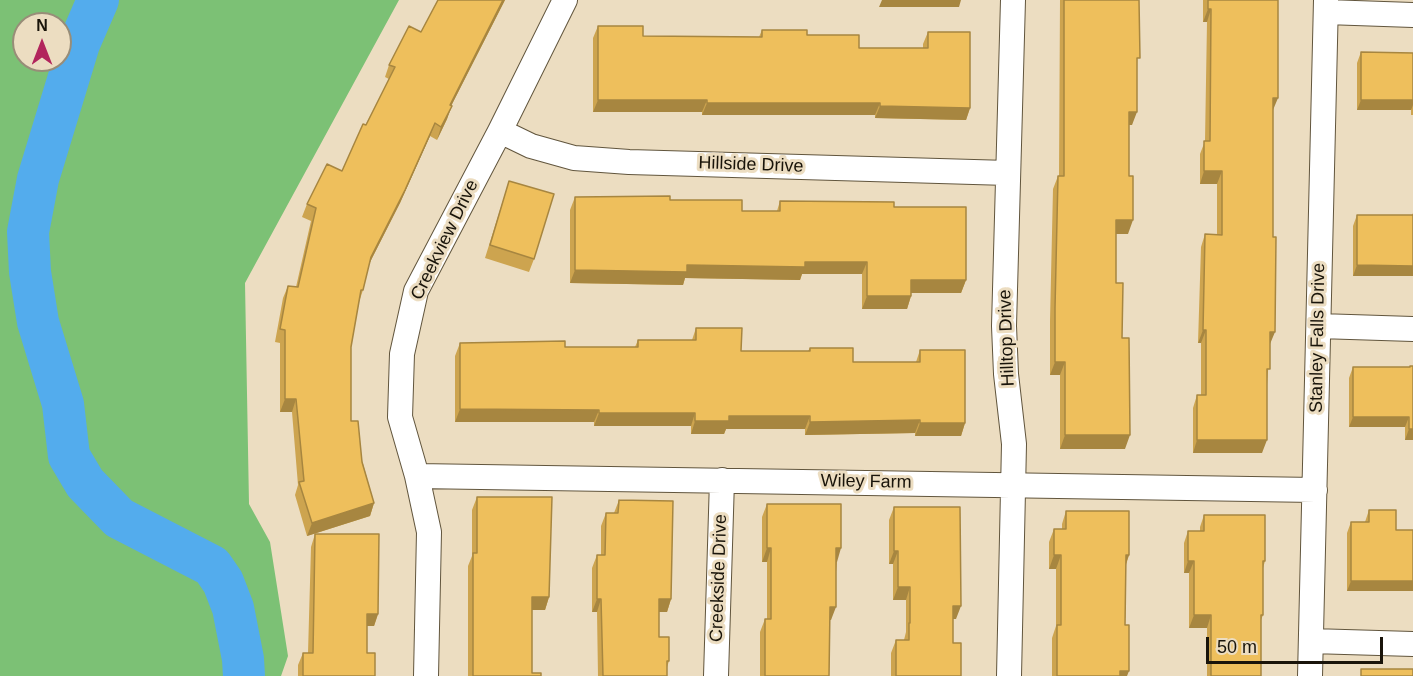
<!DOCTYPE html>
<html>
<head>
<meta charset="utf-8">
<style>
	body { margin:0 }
	#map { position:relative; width:1413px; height:676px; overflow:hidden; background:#ecddc1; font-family:Helvetica,sans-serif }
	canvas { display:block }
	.north { position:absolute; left:12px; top:12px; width:60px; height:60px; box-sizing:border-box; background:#ecddc1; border:2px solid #988d78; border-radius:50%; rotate:0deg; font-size:16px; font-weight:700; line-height:24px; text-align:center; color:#19140a }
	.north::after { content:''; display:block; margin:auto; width:21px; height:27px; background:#b2255c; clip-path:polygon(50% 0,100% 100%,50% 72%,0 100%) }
	.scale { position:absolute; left:1206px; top:637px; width:177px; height:27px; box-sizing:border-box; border:3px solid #19140a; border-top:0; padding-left:8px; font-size:18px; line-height:21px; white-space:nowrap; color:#19140a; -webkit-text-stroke:4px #ecddc1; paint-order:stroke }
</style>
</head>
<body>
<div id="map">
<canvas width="1413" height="676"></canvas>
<div class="north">N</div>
<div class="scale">50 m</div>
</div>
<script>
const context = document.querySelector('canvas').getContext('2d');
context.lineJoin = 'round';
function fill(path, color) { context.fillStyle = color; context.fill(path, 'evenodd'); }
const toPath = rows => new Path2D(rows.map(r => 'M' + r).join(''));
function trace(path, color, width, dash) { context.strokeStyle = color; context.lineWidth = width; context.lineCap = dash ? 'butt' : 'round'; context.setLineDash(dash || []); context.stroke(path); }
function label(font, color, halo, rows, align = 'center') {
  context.font = font + ' Helvetica,sans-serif'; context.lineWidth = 6; context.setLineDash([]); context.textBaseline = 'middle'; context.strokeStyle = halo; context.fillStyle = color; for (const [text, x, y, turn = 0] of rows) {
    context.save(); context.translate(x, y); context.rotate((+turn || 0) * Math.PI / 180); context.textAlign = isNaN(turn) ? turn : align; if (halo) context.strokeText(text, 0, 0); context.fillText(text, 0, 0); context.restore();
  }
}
fill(toPath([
	[0,0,399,0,245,283,249,504,270,542,288,656,281,676,0,676],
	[24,24,60,24,60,60,24,60]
]), '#7cc175');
trace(toPath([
	[98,0,79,44,38,179,28,232,30,272,38,322,63,404,69,456,85,483,119,518,212,566,223,582,233,608,243,659,244,676]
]), '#53aced', 42);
const minor = toPath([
	[1326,12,1413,15],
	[500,131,531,146,574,158,629,162,1008,173],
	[1319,326,1413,329],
	[417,476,1315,490],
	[1311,641,1413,644],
	[426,676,429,532,417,476,400,417,402,354,416,291,500,131,565,0],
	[716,676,722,480],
	[1009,676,1014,444,1006,374,1004,326,1013,0],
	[1310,676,1326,0]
]);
trace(minor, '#61553d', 26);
trace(minor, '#fff', 24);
fill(toPath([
	[438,0,505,0,451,106,447,119,437,140,430,136,400,203,369,264,363,290,359,302,351,347,351,421,374,503,370,516,307,536,295,495,298,485,292,412,280,412,280,343,275,342,283,298,288,286,296,287,311,221,302,217,307,204,342,171,389,79,385,77,389,65,421,32],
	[1060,0,1139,0,1137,66,1132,125,1129,125,1128,234,1116,234,1116,283,1122,338,1125,449,1060,449,1060,375,1050,375,1050,321,1053,189,1058,176,1059,176],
	[1203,0,1278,0,1273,110,1270,344,1262,453,1193,453,1193,408,1197,395,1201,395,1201,343,1198,343,1201,247,1205,234,1217,235,1217,184,1200,184,1200,154,1205,141,1207,22,1203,22],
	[598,26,643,36,759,37,762,30,807,35,859,48,923,48,923,44,928,32,970,108,966,120,875,118,875,115,702,115,702,112,593,112,593,38],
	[1361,52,1413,53,1413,115,1411,115,1411,110,1357,110,1357,63],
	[509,181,534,259,529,272,485,258],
	[575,197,670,200,742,211,777,211,780,201,894,207,966,280,961,293,911,293,911,296,907,309,862,309,862,274,802,274,800,280,685,278,683,285,570,283,570,210],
	[1413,213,1413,276,1353,276,1353,226,1357,215,1412,215],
	[696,328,741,351,808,351,810,348,853,362,916,362,920,350,965,423,961,436,915,436,915,433,805,435,805,429,726,429,724,434,691,434,691,426,594,426,594,422,455,422,455,356,460,343,565,347,635,347,638,340,692,340],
	[1413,366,1413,440,1405,440,1405,427,1349,427,1349,378,1353,367,1409,367],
	[477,497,549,597,545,610,532,610,532,673,541,676,468,676,468,566,472,556,472,510],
	[619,500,671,599,667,612,659,612,659,637,669,661,667,667,667,676,598,676,597,612,592,612,592,568,597,555,601,555,601,526,606,513,614,513],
	[767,504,837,562,831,620,830,620,829,676,760,676,760,632,765,619,767,619,767,562,762,562,762,517],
	[894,507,956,619,953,619,953,643,961,676,891,676,891,653,896,640,904,640,906,632,906,600,893,600,893,564,889,564,889,520],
	[1369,510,1396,530,1413,591,1347,591,1347,533,1351,522,1365,522],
	[1066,511,1129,555,1126,565,1125,625,1127,676,1052,676,1052,638,1056,626,1056,569,1049,569,1049,542,1054,529,1062,529,1062,524],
	[1204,515,1265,561,1263,568,1263,615,1261,620,1261,676,1207,676,1207,628,1189,628,1189,573,1184,573,1184,543,1188,531,1200,531,1200,527],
	[315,534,378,614,374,626,367,626,367,653,375,676,298,676,298,665,303,653,308,653,311,547]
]), '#cda44f');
fill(toPath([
	[503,0,505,0,445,118,450,105],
	[882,0,961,0,959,7,879,7],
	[1208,9,1211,9,1207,22,1203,22],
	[1273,98,1278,98,1273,110],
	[598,100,707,100,702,112,593,112],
	[1361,100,1413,100,1413,105,1411,110,1357,110],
	[707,103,880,103,875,115,702,115],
	[452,106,447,119,437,140,441,127],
	[880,106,970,108,966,120,875,118],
	[1129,112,1137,112,1132,125,1124,125],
	[435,123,430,136,400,203,366,270,371,257],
	[1204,171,1222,171,1217,184,1200,184],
	[1116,220,1133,220,1128,234,1111,234],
	[805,262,867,262,862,274,802,274,800,280,685,278,683,285,570,283,575,270,687,265],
	[1357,265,1413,266,1413,276,1353,276],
	[911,280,966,280,961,293,907,293],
	[867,296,911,296,907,309,862,309],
	[1203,330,1206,330,1201,343,1198,343],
	[1270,332,1275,332,1270,344],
	[1055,362,1065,362,1060,375,1050,375],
	[285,399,296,399,292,412,280,412],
	[460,409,599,410,594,422,455,422],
	[599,413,695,413,691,426,594,426],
	[729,416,810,416,805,429,726,429,724,434,691,434,695,421],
	[1353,417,1409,417,1405,427,1349,427],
	[920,420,915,433,805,435,810,422],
	[920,423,965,423,961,436,915,436],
	[1409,429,1413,429,1413,440,1405,440],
	[1065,435,1130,435,1125,449,1060,449],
	[1197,440,1267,440,1262,453,1193,453],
	[374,503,370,516,307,536,312,523],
	[767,548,771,548,767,562,762,562],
	[836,548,841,548,837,562,831,562],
	[894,551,898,551,893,564,889,564],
	[1054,555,1061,555,1056,569,1049,569],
	[1126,555,1129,555,1124,569],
	[1188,561,1194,561,1189,573,1184,573],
	[1351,581,1413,581,1413,591,1347,591],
	[898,587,910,587,906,600,893,600],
	[532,597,549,597,545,610,527,610],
	[597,599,601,599,597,612,592,612],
	[659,599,671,599,667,612,654,612],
	[953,606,961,606,956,619,948,619],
	[830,607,836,607,831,620,825,620],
	[367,614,378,614,374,626,362,626],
	[1194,615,1211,615,1207,628,1189,628],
	[1120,671,1129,671,1127,676,1118,676]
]), '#a78640');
const building = toPath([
	[438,0,503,0,450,105,452,106,441,127,435,123,405,190,371,257,363,290,361,290,351,347,351,421,358,421,362,462,374,503,312,523,299,482,304,481,296,399,285,399,285,330,280,329,288,286,298,287,316,208,307,204,327,164,342,171,363,124,366,125,395,67,389,65,409,26,421,32,438,0],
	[1064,0,1139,0,1140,58,1137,58,1137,112,1129,112,1129,176,1133,176,1133,220,1116,220,1116,283,1123,283,1122,338,1129,338,1130,435,1065,435,1065,362,1055,362,1055,308,1058,176,1064,176,1064,0],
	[1208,0,1278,0,1278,98,1273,98,1273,237,1276,237,1275,332,1270,332,1270,369,1267,369,1267,440,1197,440,1197,395,1206,395,1206,330,1203,330,1205,234,1222,235,1222,171,1204,171,1204,141,1210,141,1211,9,1208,9,1208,0],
	[598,26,643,26,643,36,762,37,762,30,807,30,807,35,859,35,859,48,928,48,928,32,970,32,970,108,880,106,880,103,707,103,707,100,598,100,598,26],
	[1361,52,1413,53,1413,100,1361,100,1361,52],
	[509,181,554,194,534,259,490,245,509,181],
	[670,196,670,200,742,200,742,211,780,211,780,201,894,202,894,207,966,207,966,280,911,280,911,296,867,296,867,262,805,262,805,267,687,265,687,272,575,270,575,197,670,196],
	[1357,215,1413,215,1413,266,1357,265,1357,215],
	[696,328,742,328,741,351,810,351,810,348,853,348,853,362,920,362,920,350,965,350,965,423,920,423,920,420,810,422,810,416,729,416,729,421,695,421,695,413,599,413,599,410,460,409,460,343,565,341,565,347,638,347,638,340,696,340,696,328],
	[1410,366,1413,366,1413,429,1409,429,1409,417,1353,417,1353,367,1410,367,1410,366],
	[477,497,552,497,549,597,532,597,532,673,541,673,541,676,473,676,473,553,477,553,477,497],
	[619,500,673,501,671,599,659,599,659,637,669,637,669,661,667,661,667,676,603,676,601,599,597,599,597,555,605,555,606,513,618,513,619,500],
	[767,504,841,504,841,548,836,548,836,607,830,607,829,676,765,676,765,619,771,619,771,548,767,548,767,504],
	[894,507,960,507,961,606,953,606,953,643,961,643,961,676,896,676,896,640,909,640,909,623,910,623,910,587,898,587,898,551,894,551,894,507],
	[1369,510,1396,510,1396,530,1413,530,1413,581,1351,581,1351,522,1369,522,1369,510],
	[1066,511,1129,511,1129,555,1126,555,1125,625,1129,625,1129,671,1120,671,1120,676,1057,676,1057,625,1061,625,1061,555,1054,555,1054,529,1066,529,1066,511],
	[1204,515,1265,515,1265,561,1263,561,1263,615,1261,615,1261,676,1211,676,1211,615,1194,615,1194,561,1188,561,1188,531,1204,531,1204,515],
	[315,534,379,534,378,614,367,614,367,653,375,653,375,676,303,676,303,653,313,653,315,534],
	[1361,669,1413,669,1413,676,1361,676,1361,669]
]);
fill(building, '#eebf5c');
trace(building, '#a78640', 1.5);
label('18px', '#19140a', '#ecddc1', [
	["Hillside Drive",751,165,2],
	["Creekview Drive",445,240,-64],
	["Hilltop Drive",1007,338,-92],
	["Stanley Falls Drive",1318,338,-89],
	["Wiley Farm",866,482,1],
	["Creekside Drive",719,578,-88]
]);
</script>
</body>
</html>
